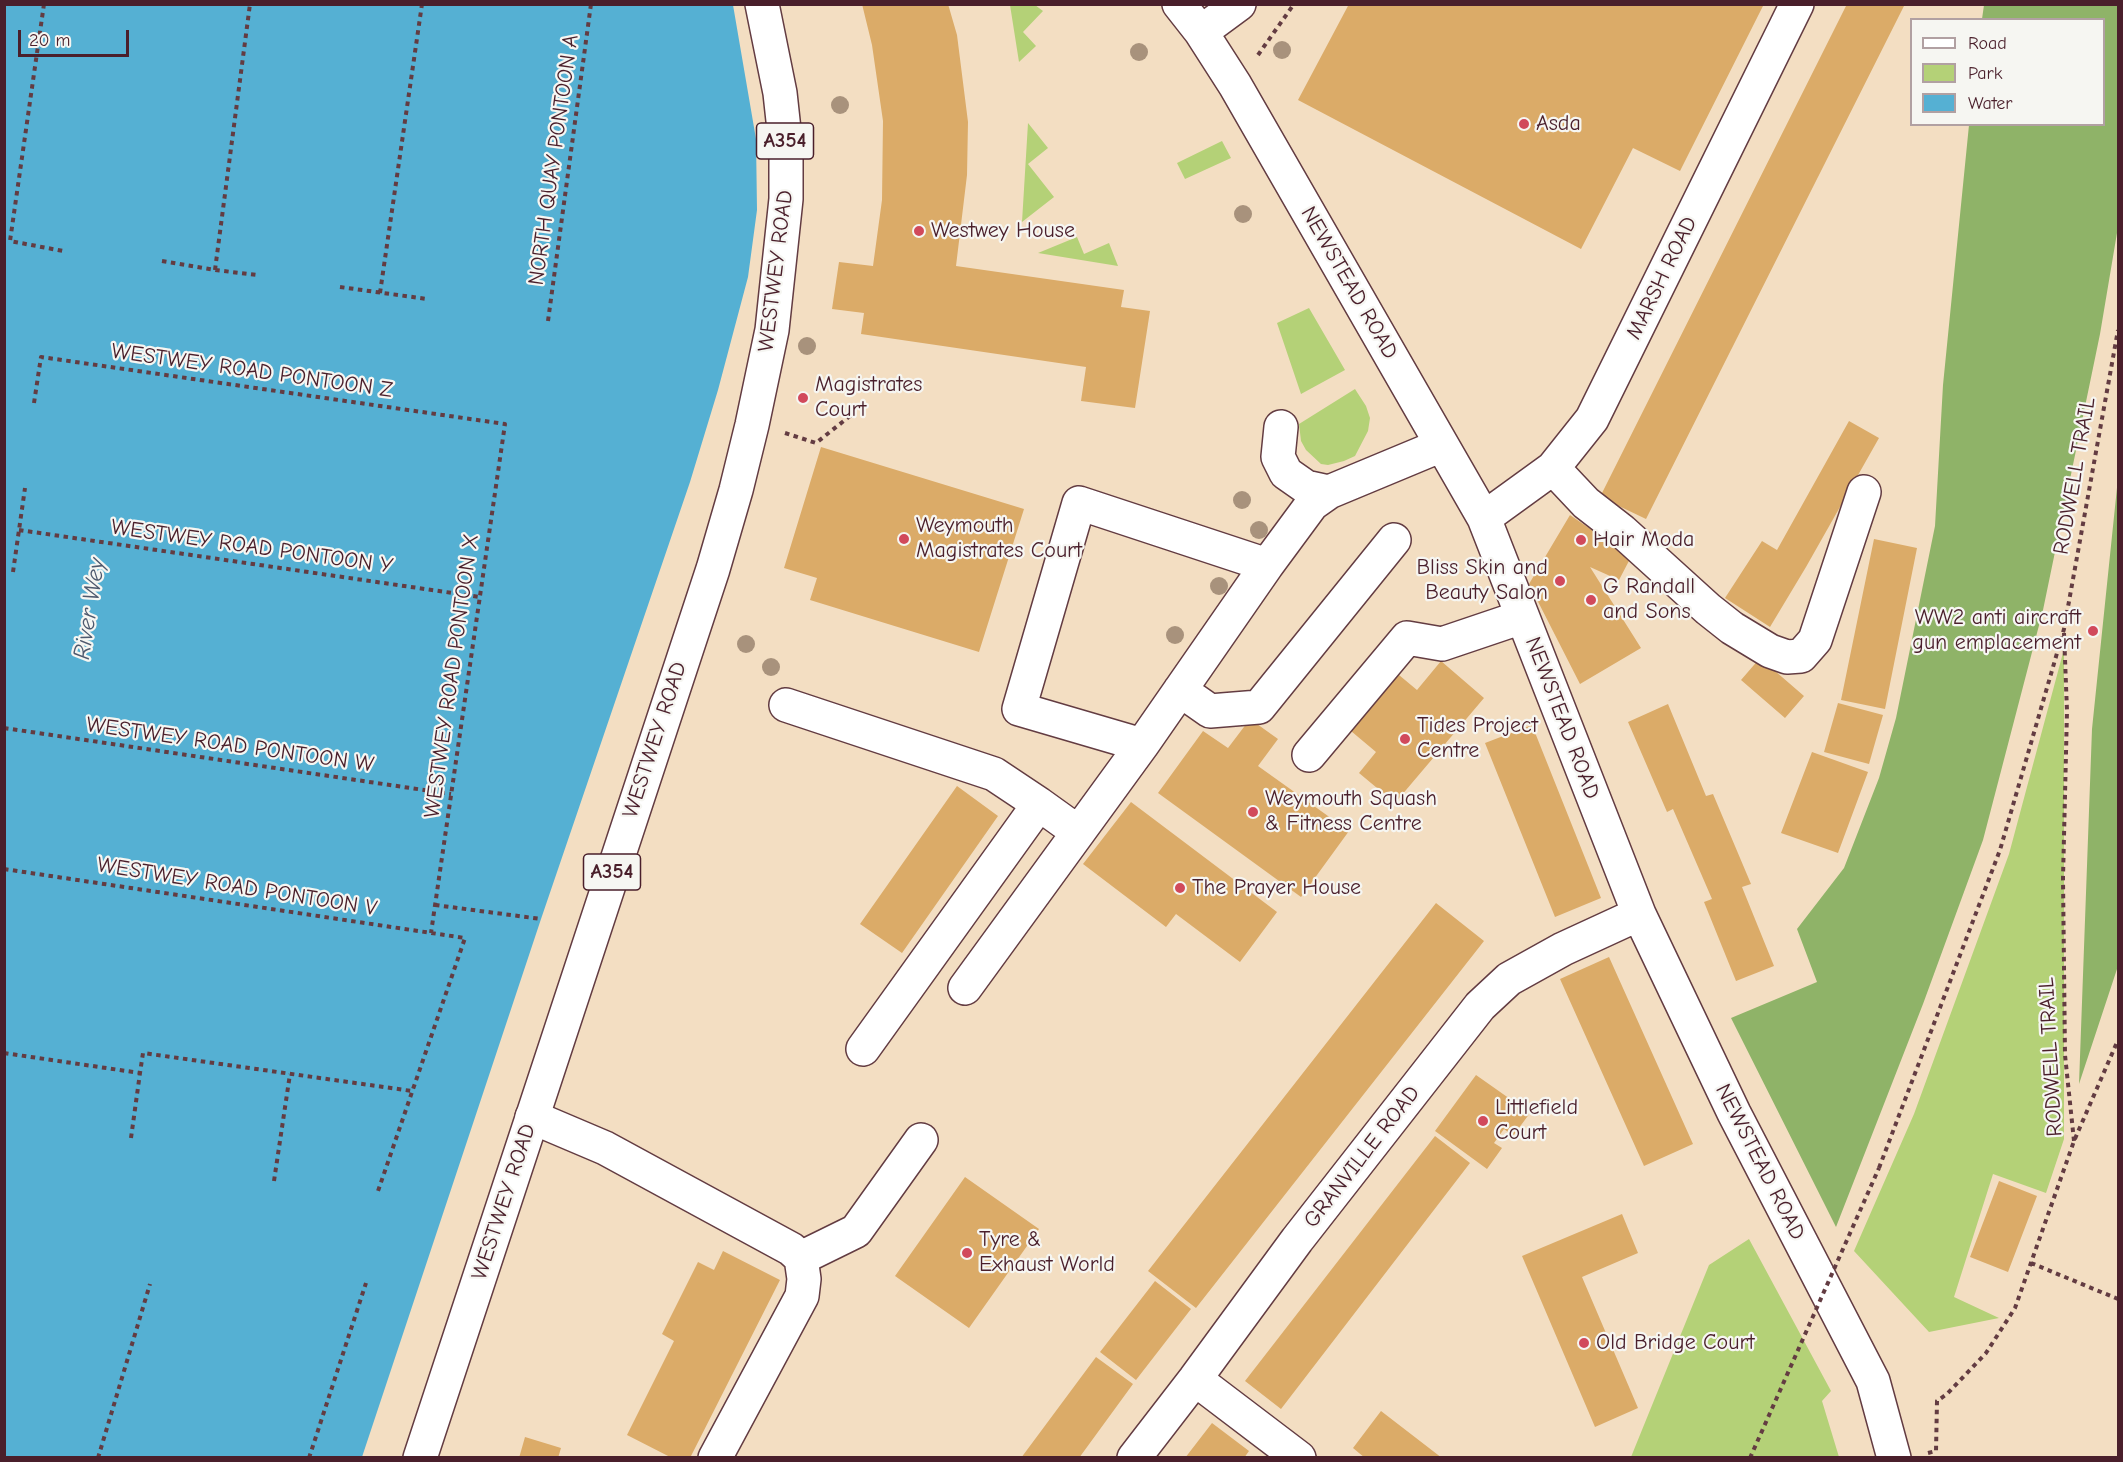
<!DOCTYPE html>
<html>
<head>
<meta charset="utf-8">
<style>
	body { margin:0 }
	#map { position:relative; width:2123px; height:1462px; overflow:hidden; background:#f3dec2; font-family:"Comic Neue",sans-serif }
	canvas { display:block }
	.frame { position:absolute; inset:0; border:6px solid #4a1f2b; pointer-events:none }
	.legend { position:absolute; left:1910px; top:18px; width:195px; height:108px; box-sizing:border-box; background:#f6f6f2; border:2px solid #b1a0a2; margin:0; padding:8px 10px; list-style:none; font-size:18px; color:#4a1f2b }
	.legend li { display:flex; align-items:center; gap:12px; height:30px }
	.legend b { width:30px; border:2px solid #b1a0a2 }
	.scale { position:absolute; left:18px; top:30px; width:111px; height:27px; box-sizing:border-box; border:3px solid #4a1f2b; border-top:0; padding-left:8px; font-size:18px; line-height:21px; white-space:nowrap; color:#4a1f2b; -webkit-text-stroke:4px #f6f6f2; paint-order:stroke }
</style>
</head>
<body>
<div id="map">
<canvas width="2123" height="1462"></canvas>
<div class="frame"></div>
<ul class="legend">
<li><b style="height:8px;background:#fff"></b>Road</li>
<li><b style="height:16px;background:#b4d177"></b>Park</li>
<li><b style="height:16px;background:#55b0d3"></b>Water</li>
</ul>
<div class="scale">20 m</div>
</div>
<script>
const context = document.querySelector('canvas').getContext('2d');
context.lineJoin = 'round';
function fill(path, color) { context.fillStyle = color; context.fill(path, 'evenodd'); }
const toPath = rows => new Path2D(rows.map(r => 'M' + r).join(''));
function trace(path, color, width, dash) { context.strokeStyle = color; context.lineWidth = width; context.lineCap = dash ? 'butt' : 'round'; context.setLineDash(dash || []); context.stroke(path); }
function label(font, color, halo, rows, align = 'center') {
  context.font = font + ' "Comic Neue",sans-serif'; context.lineWidth = 4.5; context.setLineDash([]); context.textBaseline = 'middle'; context.strokeStyle = halo; context.fillStyle = color; for (const [text, x, y, turn = 0] of rows) {
    context.save(); context.translate(x, y); context.rotate((+turn || 0) * Math.PI / 180); context.textAlign = isNaN(turn) ? turn : align; if (halo) context.strokeText(text, 0, 0); context.fillText(text, 0, 0); context.restore();
  }
}
fill(toPath([
	[1010,5,1035,5,1043,11,1023,32,1036,46,1019,62],
	[1028,123,1048,148,1028,164,1054,197,1022,222],
	[1222,141,1231,158,1185,179,1177,163],
	[1077,237,1084,254,1109,243,1118,266,1038,253],
	[1309,308,1345,370,1301,394,1277,323],
	[1355,389,1366,406,1370,418,1368,431,1355,456,1344,461,1328,465,1321,464,1306,450,1301,441,1299,424],
	[2064,649,2064,1139,2046,1193,1993,1174,1954,1297,1999,1318,1929,1332,1854,1251,1914,1114,2009,854],
	[1749,1239,1831,1391,1822,1401,1839,1457,1631,1457,1709,1265]
]), '#b4d177');
fill(toPath([
	[1984,5,2118,5,2118,227,2100,334,2043,610,1983,840,1923,1004,1836,1227,1731,1018,1817,982,1797,929,1844,868,1879,778,1896,718,1935,526,1943,385,1969,125,2104,124,2104,20,1982,19],
	[2118,478,2118,966,2079,1084,2092,729]
]), '#8fb368');
fill(toPath([
	[5,4,733,5,756,139,757,210,748,277,718,390,690,482,541,919,362,1457,5,1457]
]), '#55b0d3');
fill(toPath([
	[862,4,948,4,957,35,968,122,967,175,956,266,1124,290,1121,307,1150,311,1135,408,1081,401,1086,367,861,334,864,313,832,309,839,262,873,266,882,200,883,121,872,45],
	[1349,4,1764,4,1680,171,1633,148,1581,249,1298,100],
	[1847,4,1905,4,1646,519,1600,497],
	[1849,421,1879,438,1806,567,1770,627,1725,598,1762,541,1777,550],
	[821,447,1024,509,979,652,810,600,817,578,784,568],
	[1570,515,1631,557,1619,580,1590,567,1641,648,1580,684,1529,584],
	[1874,539,1917,548,1885,709,1841,700],
	[1760,658,1804,696,1785,718,1741,680],
	[1441,661,1484,698,1395,803,1359,773,1376,752,1345,726,1393,670,1417,690],
	[1838,703,1883,715,1869,764,1824,752],
	[1668,704,1706,796,1713,794,1751,884,1742,887,1774,966,1736,981,1704,902,1712,899,1673,809,1667,812,1628,722],
	[1250,719,1278,739,1258,766,1349,831,1301,897,1158,793,1203,731,1228,748],
	[1532,725,1601,898,1555,917,1485,743],
	[1812,752,1868,772,1838,853,1781,833],
	[957,786,998,816,902,953,860,924],
	[1131,802,1277,912,1240,962,1176,914,1166,927,1083,864],
	[1436,903,1484,941,1196,1308,1148,1271],
	[1609,957,1693,1144,1644,1166,1560,979],
	[1476,1075,1530,1113,1513,1136,1504,1129,1494,1143,1502,1148,1487,1169,1435,1131],
	[1435,1136,1470,1163,1281,1409,1245,1381],
	[965,1177,1039,1229,969,1328,895,1276],
	[1999,1181,2037,1196,2008,1272,1970,1257],
	[1622,1214,1638,1253,1582,1277,1638,1408,1595,1427,1522,1256],
	[723,1251,780,1280,690,1458,672,1458,627,1435,674,1341,662,1334,698,1262,714,1270],
	[1155,1281,1191,1309,1136,1380,1100,1352],
	[1096,1357,1133,1384,1079,1458,1021,1458],
	[1381,1411,1442,1458,1365,1458,1353,1448],
	[1212,1423,1249,1451,1244,1458,1185,1458],
	[525,1437,561,1448,558,1458,519,1458]
]), '#dbab68');
const minor = toPath([
	[1179,4,1201,32,1235,85,1484,518,1639,914,1734,1113,1873,1381,1894,1458],
	[1201,32,1239,4],
	[1281,427,1278,457,1286,473,1306,487,1329,492],
	[1553,468,1586,503,1622,531,1708,609,1732,628,1770,651,1787,657,1801,656,1815,640,1864,492],
	[1484,518,1553,468,1592,419,1797,4],
	[1180,690,1210,711,1259,707,1394,540],
	[786,705,994,774,1039,804],
	[1142,745,1019,709,1079,503,1267,565],
	[1309,755,1407,638,1442,644,1522,617],
	[965,988,1142,745,1267,565,1312,504,1329,492,1442,445],
	[863,1049,1039,804,1078,832],
	[532,1117,605,1148,791,1249,801,1258,804,1279,802,1296,715,1458],
	[801,1258,856,1231,921,1140],
	[1195,1379,1299,1458],
	[1134,1458,1195,1379,1297,1240,1480,1006,1509,979,1563,949,1639,914]
]);
const highway = toPath([
	[420,1458,713,569,736,490,752,425,772,330,786,199,786,148,780,93,762,4]
]);
trace(minor, '#633c42', 36);
trace(highway, '#633c42', 36);
trace(toPath([
	[44,4,10,241,63,251],
	[1258,55,1294,4],
	[162,261,215,270,257,275],
	[215,270,250,4],
	[340,287,427,299],
	[380,293,422,4],
	[548,321,591,4],
	[34,403,41,357,505,424,431,933],
	[785,433,816,443,855,412],
	[19,530,480,597],
	[13,572,25,488],
	[2064,633,2067,711,2063,878,2065,1055,2074,1141],
	[4,728,451,794],
	[4,869,465,938,378,1191],
	[435,905,541,919],
	[4,1053,140,1073,143,1053,412,1091],
	[131,1138,140,1073],
	[1879,1168,2000,850,2064,629,2118,330],
	[274,1181,290,1074],
	[2031,1263,2118,1299],
	[1928,1453,1936,1451,1937,1401,1947,1394,1986,1353,2015,1308,2074,1141,2118,1040],
	[98,1458,150,1284],
	[309,1458,366,1283]
]), '#633c42', 4, [4.5, 4.5]);
trace(minor, '#fff', 33);
trace(highway, '#fff', 33);
trace(toPath([
	[1750,1458,1879,1168]
]), '#633c42', 4, [4.5, 4.5]);
context.fillStyle = '#a8927c';
for (const [x, y] of [
	[1282,50],
	[1139,52],
	[840,105],
	[1243,214],
	[807,346],
	[1242,500],
	[1259,530],
	[1219,586],
	[1175,635],
	[746,644],
	[771,667]
]) { context.beginPath(); context.arc(x, y, 9, 0, 2 * Math.PI); context.fill(); }
for (const [x, y, r, color] of [
	[1524,124,6,"#d1495b"],
	[919,231,6,"#d1495b"],
	[803,398,6,"#d1495b"],
	[904,539,6,"#d1495b"],
	[1581,540,6,"#d1495b"],
	[1560,581,6,"#d1495b"],
	[1591,600,6,"#d1495b"],
	[2093,631,6,"#d1495b"],
	[1405,739,6,"#d1495b"],
	[1253,812,6,"#d1495b"],
	[1180,888,6,"#d1495b"],
	[1483,1121,6,"#d1495b"],
	[967,1253,6,"#d1495b"],
	[1584,1343,6,"#d1495b"]
]) { const dot = new Path2D(); dot.arc(x, y, r, 0, 2 * Math.PI); context.fillStyle = color; context.fill(dot); trace(dot, '#f6f6f2', 2); }
for (const [x, y, w] of [
	[785,141,57],
	[612,872,57]
]) { const box = new Path2D(); box.roundRect(x - w / 2, y - 18, w, 36, 4.5); context.fillStyle = '#f6f6f2'; context.fill(box); trace(box, '#4a1f2b', 1.5); }
label('bold 21px', '#4a1f2b', null, [
	["A354",785,141],
	["A354",612,872]
]);
label('22px', '#4a1f2b', '#f6f6f2', [
	["Asda",1536,124],
	["Westwey House",931,231],
	["Magistrates",815,385],
	["Court",815,410],
	["Weymouth",916,526],
	["Magistrates Court",916,551],
	["Hair Moda",1593,540],
	["Bliss Skin and",1548,568,"right"],
	["Beauty Salon",1548,593,"right"],
	["G Randall",1603,587],
	["and Sons",1603,612],
	["WW2 anti aircraft",2081,618,"right"],
	["gun emplacement",2081,643,"right"],
	["Tides Project",1417,726],
	["Centre",1417,751],
	["Weymouth Squash",1265,799],
	["& Fitness Centre",1265,824],
	["The Prayer House",1192,888],
	["Littlefield",1495,1108],
	["Court",1495,1133],
	["Tyre &",979,1240],
	["Exhaust World",979,1265],
	["Old Bridge Court",1596,1343]
], 'left');
label('22px', '#4a1f2b', '#f6f6f2', [
	["NORTH QUAY PONTOON A",554,160,-82],
	["WESTWEY ROAD",776,271,-83],
	["MARSH ROAD",1662,278,-64],
	["NEWSTEAD ROAD",1349,283,60],
	["WESTWEY ROAD PONTOON Z",252,371,8],
	["RODWELL TRAIL",2075,476,-80],
	["WESTWEY ROAD PONTOON Y",252,547,8],
	["WESTWEY ROAD PONTOON X",452,676,-82],
	["NEWSTEAD ROAD",1562,718,69],
	["WESTWEY ROAD",655,740,-72],
	["WESTWEY ROAD PONTOON W",230,745,8],
	["WESTWEY ROAD PONTOON V",237,887,9],
	["RODWELL TRAIL",2051,1057,-93],
	["GRANVILLE ROAD",1362,1157,-52],
	["NEWSTEAD ROAD",1760,1162,63],
	["WESTWEY ROAD",504,1202,-72]
]);
label('italic 24px', '#4e596e', '#f6f6f2', [
	["River Wey",90,609,-81]
]);
</script>
</body>
</html>
